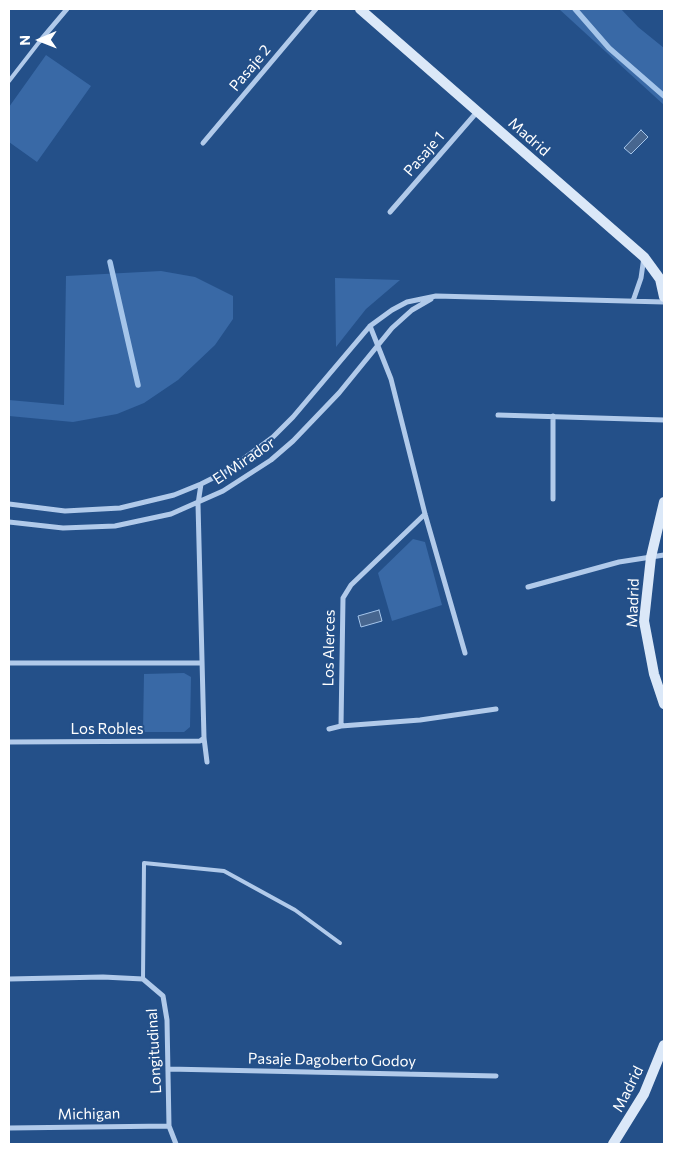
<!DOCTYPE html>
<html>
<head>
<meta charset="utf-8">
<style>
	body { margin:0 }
	#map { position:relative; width:673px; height:1153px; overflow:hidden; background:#245089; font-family:Commissioner,sans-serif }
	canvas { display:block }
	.frame { position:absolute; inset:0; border:10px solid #fff; pointer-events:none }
	.north { position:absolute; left:15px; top:15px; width:50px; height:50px; -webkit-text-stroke:4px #245089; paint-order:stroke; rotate:269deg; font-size:14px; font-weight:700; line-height:20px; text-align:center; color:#fff }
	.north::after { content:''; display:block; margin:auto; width:18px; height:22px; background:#fff; clip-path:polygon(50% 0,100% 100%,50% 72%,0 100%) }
</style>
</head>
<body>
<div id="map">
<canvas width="673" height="1153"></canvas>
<div class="frame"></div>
<div class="north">N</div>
</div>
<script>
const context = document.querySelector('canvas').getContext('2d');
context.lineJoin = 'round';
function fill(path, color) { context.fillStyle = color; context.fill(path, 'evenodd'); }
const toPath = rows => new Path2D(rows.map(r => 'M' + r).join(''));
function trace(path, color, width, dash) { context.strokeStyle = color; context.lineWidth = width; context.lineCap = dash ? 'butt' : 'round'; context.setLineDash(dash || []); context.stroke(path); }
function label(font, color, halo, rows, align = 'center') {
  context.font = font + ' Commissioner,sans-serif'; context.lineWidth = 4; context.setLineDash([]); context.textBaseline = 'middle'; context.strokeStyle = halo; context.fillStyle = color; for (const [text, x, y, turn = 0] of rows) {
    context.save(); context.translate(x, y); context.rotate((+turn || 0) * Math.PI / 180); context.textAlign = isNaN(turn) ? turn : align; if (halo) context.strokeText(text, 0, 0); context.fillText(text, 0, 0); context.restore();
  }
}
fill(toPath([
	[559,9,621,9,638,27,664,48,664,105],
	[46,55,91,86,37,162,9,142,9,107],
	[161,271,195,277,233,296,233,319,215,345,178,380,144,403,117,414,73,422,9,416,9,400,64,405,66,276],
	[335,278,400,280,366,309,336,347],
	[413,539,425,542,442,605,392,621,378,573],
	[184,673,191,677,190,727,184,732,143,732,144,674]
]), '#3969a6');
const water = toPath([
	[641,130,648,137,631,154,624,148,641,130],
	[379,610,382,621,361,627,358,616,379,610]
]);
fill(water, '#47668f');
trace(water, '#a5c5ea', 1);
trace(toPath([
	[575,9,609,48,664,96],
	[110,262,138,385]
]), '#a5c5ea', 5.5);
trace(toPath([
	[9,81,40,41],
	[143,979,144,863,224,871,295,910,340,943]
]), '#b1caea', 4);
trace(toPath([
	[40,41,67,9],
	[203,143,316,9],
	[390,212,477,112],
	[633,301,641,278,644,257],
	[370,326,391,379,425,514,465,653],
	[498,415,664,420],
	[201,484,198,504,204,738,207,762],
	[553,499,553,416],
	[9,504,65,511,120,508,174,495,201,484,227,471,273,437,293,417,370,326,392,310,407,302,436,296,664,302],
	[9,522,63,528,115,526,171,514,223,491,271,460,293,441,339,393,392,328,412,310,431,299],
	[528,587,619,562,664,555],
	[9,663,202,663],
	[341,726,343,598,351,585,425,514],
	[329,729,341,726,420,720,496,709],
	[9,742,200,741,204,738],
	[9,979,103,977,143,979,163,996,167,1020,169,1126,176,1144],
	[168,1069,496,1076],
	[9,1128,169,1126]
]), '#b1caea', 5);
trace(toPath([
	[360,9,644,257,660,279,664,297],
	[664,502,651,557,644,621,654,674,664,704],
	[613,1144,644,1094,664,1045]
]), '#dbe8f8', 10);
label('15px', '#fff', '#245089', [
	["Pasaje 2",250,68,-50],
	["Madrid",529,137,41],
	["Pasaje 1",424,154,-49],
	["El Mirador",244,461,-34],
	["Madrid",633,603,-88],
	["Los Alerces",329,648,-89],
	["Los Robles",107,729],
	["Longitudinal",154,1051,-93],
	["Pasaje Dagoberto Godoy",332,1060,1],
	["Madrid",628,1089,-63],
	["Michigan",89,1114,-1]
]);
</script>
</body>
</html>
